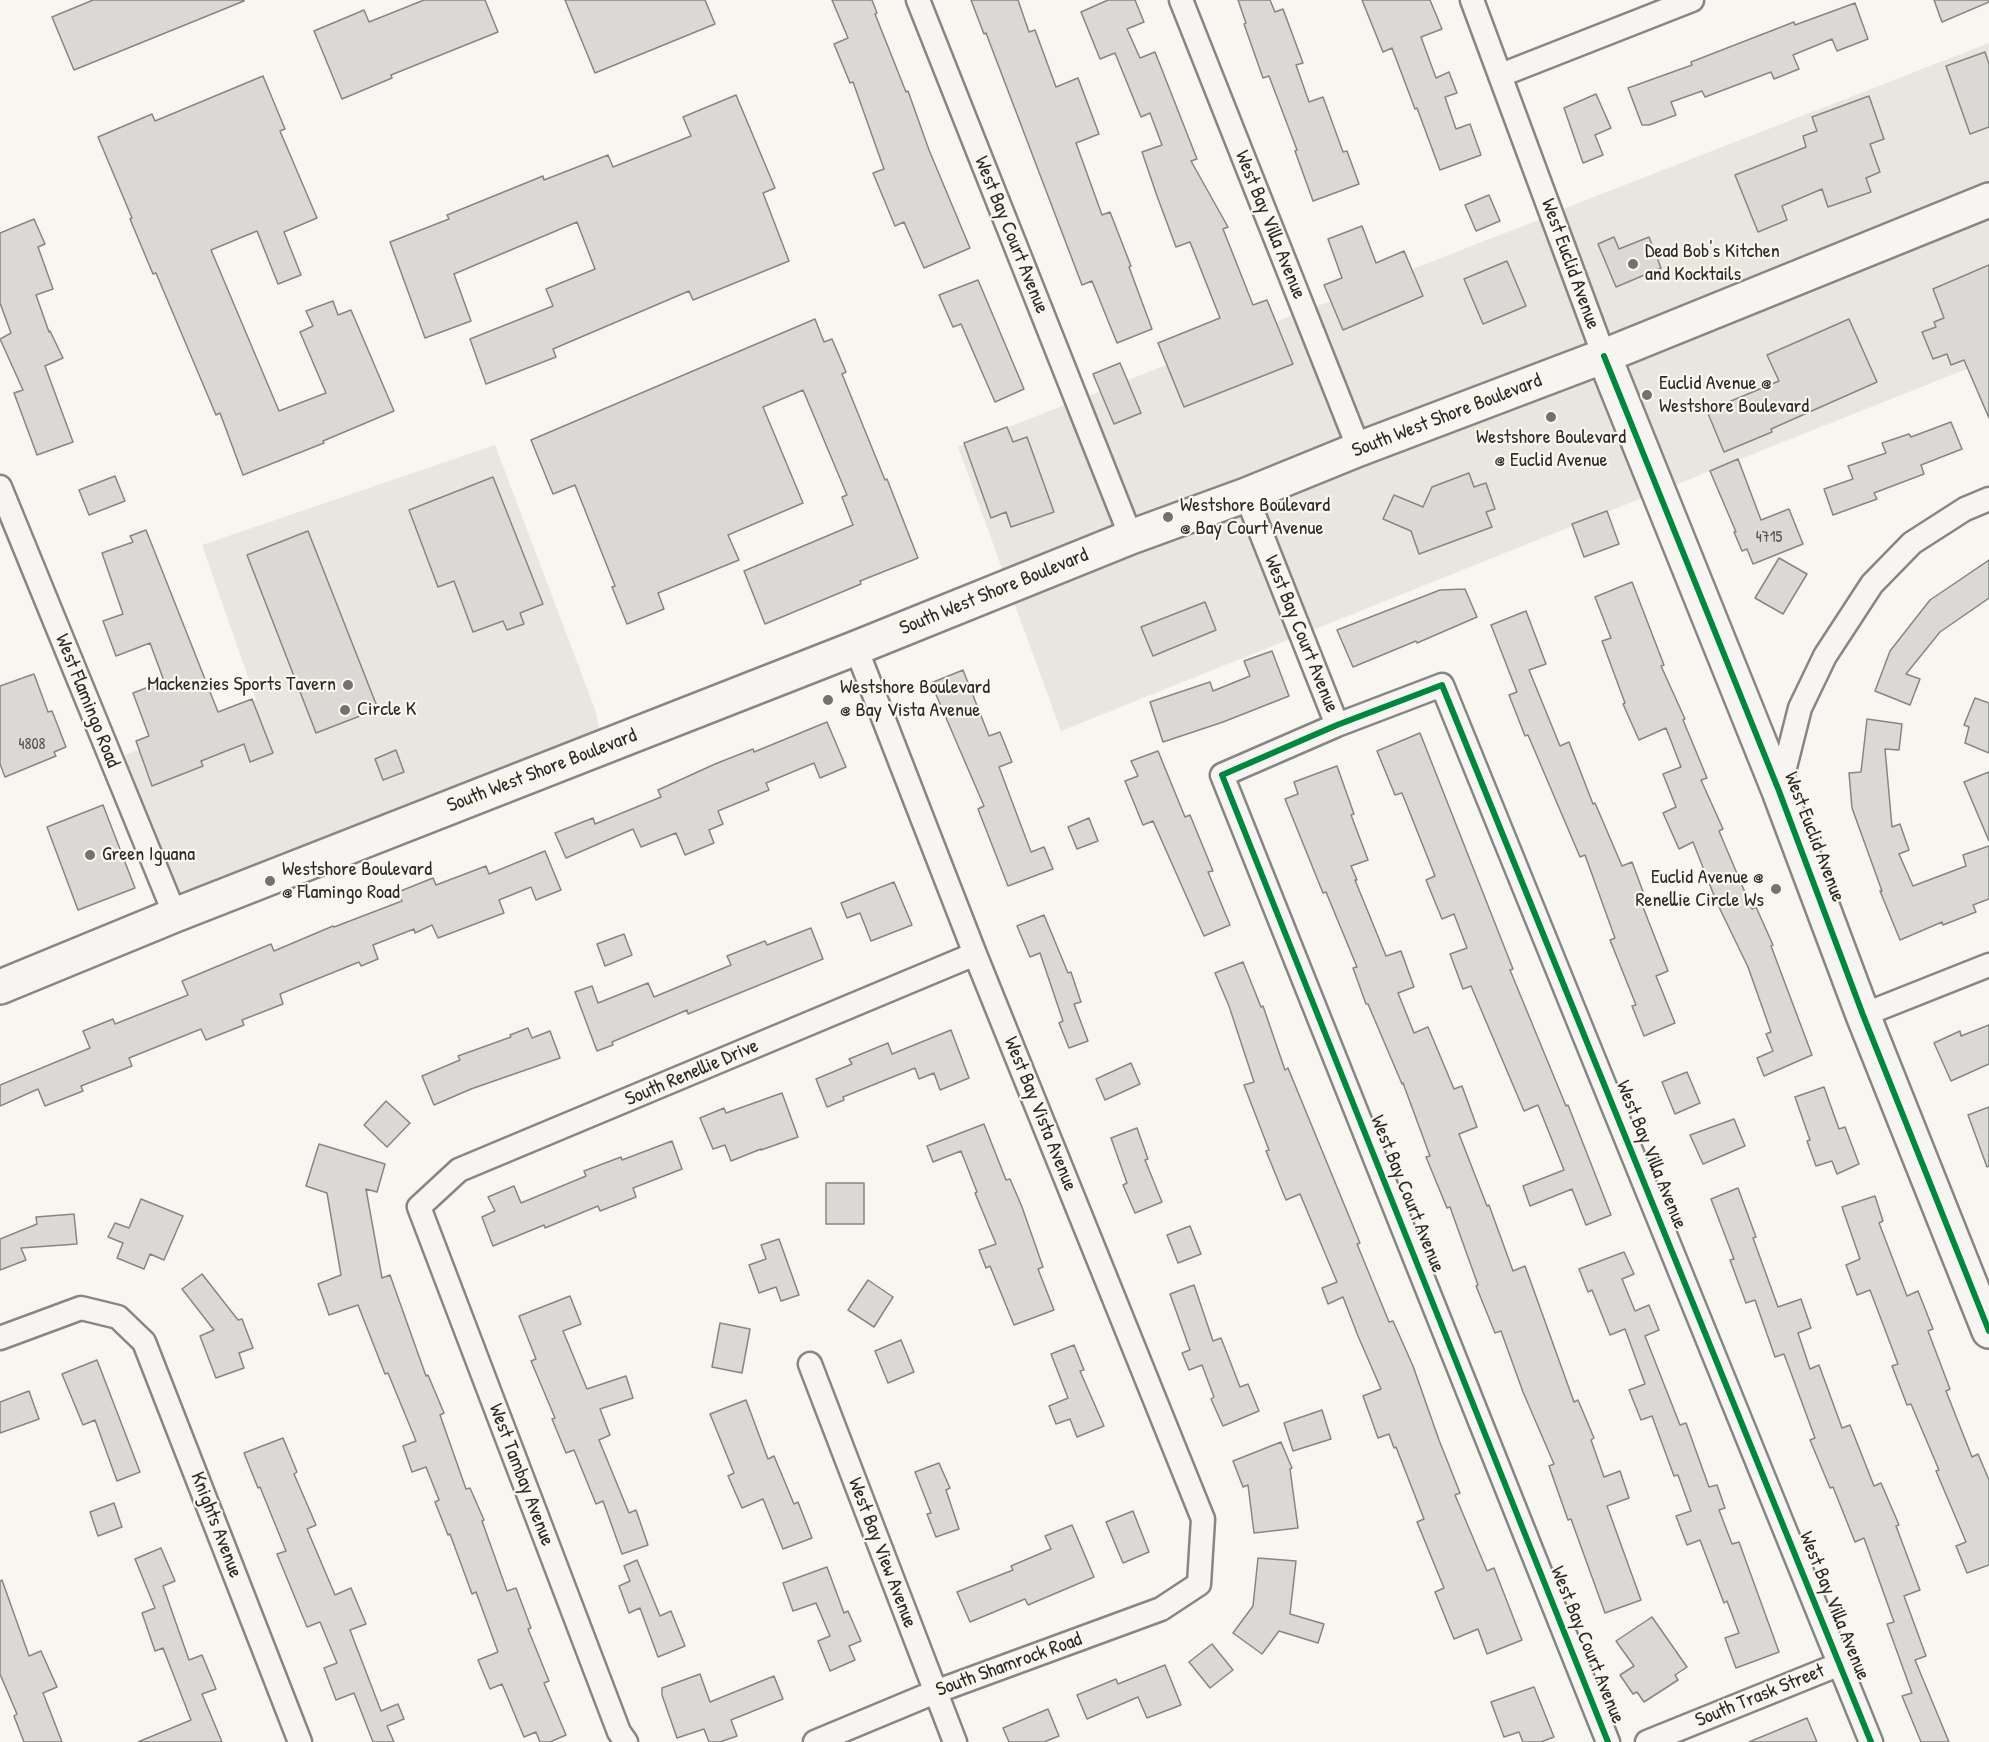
<!DOCTYPE html>
<html>
<head>
<meta charset="utf-8">
<style>
	body { margin:0 }
	canvas { display:block; background:#f8f6f0 }
</style>
</head>
<body>
<canvas width="1989" height="1742"></canvas>
<script>
const context = document.querySelector('canvas').getContext('2d');
context.lineJoin = 'round';
function fill(path, color) { context.fillStyle = color; context.fill(path, 'evenodd'); }
const toPath = rows => new Path2D(rows.map(r => 'M' + r).join(''));
function trace(path, color, width, dash) { context.strokeStyle = color; context.lineWidth = width; context.lineCap = dash ? 'butt' : 'round'; context.setLineDash(dash || []); context.stroke(path); }
function label(font, color, halo, rows, align = 'center') {
  context.font = font + ' "Patrick Hand",sans-serif'; context.lineWidth = 4.5; context.setLineDash([]); context.textBaseline = 'middle'; context.strokeStyle = halo; context.fillStyle = color; for (const [text, x, y, turn = 0] of rows) {
    context.save(); context.translate(x, y); context.rotate((+turn || 0) * Math.PI / 180); context.textAlign = isNaN(turn) ? turn : align; if (halo) context.strokeText(text, 0, 0); context.fillText(text, 0, 0); context.restore();
  }
}
fill(toPath([
	[1989,43,1989,188,1612,342,1563,209],
	[1989,212,1989,360,1670,487,1619,362],
	[1541,219,1589,351,1366,435,1315,307],
	[1293,315,1344,444,1138,523,1088,396],
	[1597,371,1647,496,1313,630,1262,501],
	[1065,405,1115,532,1005,577,958,447],
	[495,445,596,712,601,736,182,901,123,756,256,700,202,545],
	[1239,510,1290,639,1061,731,1012,597]
]), '#e9e6df');
const building = toPath([
	[93,0,244,0,244,1,74,70,52,17,93,0],
	[424,0,485,0,498,32,391,75,392,78,342,99,314,31,364,10,369,22,424,0],
	[565,0,705,0,715,24,595,73,565,0],
	[832,0,872,0,877,13,875,14,906,92,908,91,929,150,970,248,924,268,904,222,895,226,873,173,884,169,853,82,850,83,834,44,848,38,832,0],
	[971,0,1018,0,1029,32,1035,30,1056,87,1078,78,1099,134,1076,143,1102,215,1110,212,1131,266,1129,267,1152,329,1117,343,1092,281,1082,285,986,33,984,34,971,0],
	[1108,0,1135,0,1144,22,1127,29,1140,58,1155,52,1197,159,1191,161,1228,227,1223,229,1253,305,1267,300,1293,364,1184,407,1158,343,1220,318,1190,242,1176,247,1157,196,1142,152,1162,145,1150,113,1141,117,1115,53,1100,59,1081,12,1108,0],
	[1238,0,1270,0,1275,12,1283,9,1303,63,1296,65,1309,102,1323,97,1343,152,1347,151,1359,184,1313,201,1295,151,1297,150,1269,76,1263,78,1244,24,1246,23,1238,0],
	[1362,0,1430,0,1442,29,1421,37,1436,78,1449,72,1457,93,1445,97,1456,129,1470,124,1481,155,1440,170,1417,108,1415,109,1392,48,1383,52,1362,0],
	[1934,0,1989,0,1989,2,1942,22,1934,0],
	[1855,3,1868,39,1837,51,1832,39,1793,55,1799,69,1774,79,1771,72,1705,97,1702,91,1671,102,1676,115,1649,125,1642,125,1628,88,1692,65,1691,62,1794,22,1795,25,1855,3],
	[1985,52,1989,64,1989,127,1970,134,1946,66,1985,52],
	[263,76,285,129,280,131,317,218,284,232,301,275,278,284,257,231,211,250,279,411,326,393,300,332,313,326,306,311,333,301,338,315,351,310,394,411,323,441,324,443,243,475,220,413,216,415,156,273,153,274,130,219,132,218,98,137,152,114,155,121,263,76],
	[1596,94,1611,128,1595,135,1603,155,1583,163,1564,108,1596,94],
	[736,95,775,188,763,193,789,261,693,300,689,291,553,349,556,357,486,384,470,339,553,306,546,289,595,269,577,222,454,274,471,321,425,338,390,242,449,219,447,215,543,176,544,180,608,155,613,167,691,136,683,117,736,95],
	[1869,96,1884,139,1870,144,1880,172,1866,178,1871,192,1828,207,1822,189,1782,206,1787,220,1758,232,1735,175,1806,147,1803,136,1817,131,1812,117,1869,96],
	[1489,195,1500,221,1476,231,1465,205,1489,195],
	[34,219,45,244,38,247,53,289,36,295,49,332,50,331,63,358,45,366,73,442,37,455,14,393,23,390,0,339,11,333,0,303,0,233,34,219],
	[1362,226,1376,263,1404,251,1423,296,1343,330,1324,285,1342,278,1328,239,1362,226],
	[1614,237,1619,249,1649,237,1661,268,1616,287,1598,244,1614,237],
	[1507,261,1526,306,1483,324,1464,279,1507,261],
	[1989,265,1989,418,1964,360,1951,365,1947,354,1933,359,1922,332,1936,327,1934,322,1944,318,1933,289,1989,265],
	[978,280,1024,389,995,402,961,324,953,327,939,295,978,280],
	[815,319,824,342,832,339,846,372,842,374,885,480,887,479,918,558,860,581,861,584,765,624,744,571,853,525,842,497,847,495,803,390,763,407,803,503,728,535,739,560,658,593,664,609,627,624,612,587,615,586,575,485,553,494,531,440,815,319],
	[1849,319,1877,382,1771,429,1772,432,1724,452,1707,411,1779,381,1767,355,1849,319],
	[1120,363,1141,413,1114,424,1093,374,1120,363],
	[1951,422,1962,449,1921,465,1924,474,1874,493,1877,499,1833,515,1824,489,1853,479,1848,466,1886,453,1882,443,1909,434,1911,437,1951,422],
	[1007,427,1013,442,1027,437,1054,512,1011,527,1006,512,991,518,964,443,1007,427],
	[1738,459,1761,520,1789,509,1803,544,1753,564,1747,549,1742,551,1734,532,1736,532,1710,471,1738,459],
	[1469,473,1474,487,1486,483,1495,509,1486,512,1492,527,1419,554,1411,531,1383,519,1394,495,1423,507,1432,487,1469,473],
	[115,476,125,501,89,515,79,490,115,476],
	[493,477,543,604,520,613,524,624,507,630,503,621,473,632,454,581,438,587,409,510,493,477],
	[1607,511,1619,544,1584,557,1572,524,1607,511],
	[146,530,218,712,252,699,273,753,250,762,244,744,201,761,203,766,152,786,136,741,149,736,133,693,164,681,150,643,116,656,103,621,123,614,102,553,133,542,130,536,146,530],
	[308,531,378,709,316,733,247,555,308,531],
	[1779,558,1807,574,1783,614,1755,598,1779,558],
	[1989,560,1989,598,1940,632,1906,674,1920,679,1910,705,1875,691,1890,651,1930,600,1989,560],
	[1632,582,1664,665,1661,666,1685,719,1683,720,1707,778,1701,780,1723,829,1719,831,1752,909,1756,907,1773,945,1771,946,1812,1055,1764,1076,1757,1058,1773,1051,1766,1034,1771,1032,1748,967,1717,903,1693,842,1679,849,1663,813,1676,807,1663,774,1681,767,1666,728,1639,740,1623,704,1625,703,1602,641,1611,638,1595,597,1632,582],
	[1465,589,1477,617,1417,643,1416,641,1353,667,1337,630,1440,590,1465,589],
	[1205,602,1216,630,1153,656,1141,627,1205,602],
	[1526,611,1546,664,1529,670,1560,746,1569,742,1593,804,1595,803,1622,866,1632,862,1648,905,1643,907,1668,971,1656,976,1675,1023,1644,1036,1632,1006,1636,1005,1610,940,1615,938,1585,855,1580,857,1528,735,1525,736,1509,695,1517,692,1491,625,1526,611],
	[1272,651,1289,696,1223,722,1163,742,1150,702,1210,682,1213,691,1250,676,1244,661,1272,651],
	[963,670,989,736,1000,732,1012,762,999,767,1031,852,1044,847,1053,869,1008,886,978,809,984,806,931,683,963,670],
	[34,674,48,712,52,711,54,716,66,747,54,752,56,756,5,777,0,764,0,686,34,674],
	[1975,698,1989,703,1989,753,1965,743,1969,727,1964,725,1975,698],
	[1867,719,1902,724,1899,750,1885,749,1892,827,1900,824,1909,850,1899,854,1913,886,1966,866,1963,855,1989,846,1989,899,1973,905,1976,912,1943,925,1942,922,1900,940,1880,891,1882,891,1852,808,1849,773,1861,772,1867,719],
	[827,722,846,767,820,778,814,763,766,783,769,790,718,811,723,824,709,830,714,843,685,855,676,833,641,847,633,829,566,858,555,833,593,818,595,824,661,797,658,790,715,764,753,749,754,752,827,722],
	[1420,733,1513,969,1510,970,1566,1106,1568,1105,1611,1215,1586,1225,1572,1189,1530,1206,1523,1186,1564,1170,1538,1105,1524,1111,1471,986,1463,989,1450,954,1467,948,1454,914,1442,919,1426,880,1435,876,1402,793,1395,795,1377,751,1420,733],
	[396,750,404,772,383,780,375,759,396,750],
	[1158,751,1185,817,1190,815,1213,871,1208,872,1230,925,1204,936,1153,821,1143,825,1125,781,1138,776,1131,761,1158,751],
	[1337,766,1354,814,1351,815,1368,860,1351,866,1357,880,1355,880,1386,956,1401,951,1414,987,1398,993,1414,1033,1428,1027,1454,1089,1462,1086,1477,1127,1459,1134,1487,1206,1489,1205,1513,1271,1525,1266,1574,1402,1578,1400,1594,1438,1591,1440,1604,1477,1620,1471,1629,1498,1607,1506,1641,1600,1605,1613,1571,1519,1568,1520,1549,1466,1554,1464,1523,1392,1501,1331,1495,1333,1476,1286,1478,1285,1450,1207,1447,1208,1426,1157,1430,1156,1403,1083,1402,1084,1368,1004,1366,1004,1353,968,1357,967,1326,892,1323,893,1285,799,1298,794,1294,782,1337,766],
	[1989,772,1989,841,1964,782,1989,772],
	[103,805,135,888,78,910,47,827,103,805],
	[1089,818,1098,841,1077,849,1068,827,1089,818],
	[545,851,561,890,536,900,531,887,499,900,504,913,438,938,432,925,415,933,414,929,373,945,378,959,361,966,359,962,280,994,283,1004,242,1020,244,1025,206,1040,201,1029,129,1058,132,1066,81,1086,83,1091,45,1106,38,1089,0,1106,0,1085,90,1048,83,1031,113,1019,115,1024,188,995,182,981,271,944,274,951,333,926,334,927,402,901,398,892,433,878,436,885,486,866,489,874,545,851],
	[894,882,912,925,871,941,860,913,847,918,841,903,894,882],
	[1044,915,1068,973,1071,972,1081,1002,1074,1004,1088,1041,1069,1048,1059,1023,1063,1021,1040,953,1030,957,1017,926,1044,915],
	[811,928,823,959,688,1014,687,1010,612,1042,613,1045,597,1051,575,992,592,986,598,1003,648,983,654,997,731,965,727,956,765,941,767,945,811,928],
	[624,934,632,955,605,966,597,944,624,934],
	[1243,962,1261,1007,1263,1006,1285,1070,1288,1068,1360,1243,1357,1244,1389,1322,1393,1321,1413,1366,1439,1440,1460,1493,1455,1495,1487,1571,1494,1568,1522,1640,1487,1654,1478,1629,1454,1639,1435,1592,1444,1588,1417,1522,1424,1519,1396,1447,1394,1448,1389,1434,1378,1438,1363,1396,1381,1389,1358,1336,1343,1297,1328,1304,1322,1288,1337,1282,1300,1194,1286,1200,1266,1151,1269,1150,1244,1085,1254,1082,1229,1006,1215,973,1243,962],
	[1989,1025,1989,1064,1951,1081,1934,1043,1960,1031,1961,1036,1989,1025],
	[528,1028,532,1038,550,1031,560,1058,471,1089,434,1105,422,1076,460,1060,458,1056,511,1037,510,1035,528,1028],
	[951,1030,969,1078,940,1090,934,1073,919,1079,915,1068,843,1097,844,1100,827,1107,816,1079,852,1064,849,1059,888,1043,892,1054,951,1030],
	[1131,1063,1140,1084,1105,1100,1096,1079,1131,1063],
	[1687,1072,1700,1103,1675,1114,1662,1082,1687,1072],
	[1824,1087,1839,1129,1845,1127,1859,1164,1837,1174,1832,1161,1816,1166,1807,1141,1810,1140,1795,1097,1824,1087],
	[782,1093,798,1137,761,1150,761,1149,731,1161,725,1145,713,1149,700,1118,724,1108,726,1113,782,1093],
	[386,1101,410,1123,387,1147,364,1125,386,1101],
	[1989,1107,1989,1166,1987,1167,1968,1115,1989,1107],
	[1734,1119,1745,1146,1703,1164,1690,1135,1734,1119],
	[984,1124,1006,1180,1010,1179,1022,1207,1043,1267,1038,1269,1054,1310,1014,1325,990,1266,986,1268,979,1250,996,1244,975,1193,977,1192,961,1151,933,1162,927,1146,984,1124],
	[1137,1128,1148,1159,1145,1160,1162,1202,1135,1213,1123,1185,1127,1183,1111,1138,1137,1128],
	[672,1141,682,1169,633,1188,636,1197,600,1211,598,1206,545,1228,544,1225,493,1246,482,1217,495,1211,488,1197,514,1186,521,1203,586,1176,584,1171,621,1157,622,1160,672,1141],
	[319,1144,385,1164,377,1192,366,1189,382,1278,390,1275,426,1376,428,1375,444,1413,440,1415,466,1489,470,1488,484,1520,482,1521,507,1591,516,1588,531,1628,528,1629,549,1681,544,1683,566,1735,550,1742,540,1742,536,1732,524,1737,502,1684,490,1689,478,1660,498,1652,476,1592,472,1594,450,1534,448,1535,435,1502,439,1500,426,1467,412,1472,403,1446,416,1441,388,1373,385,1374,358,1305,329,1315,318,1284,341,1275,327,1193,306,1186,319,1144],
	[826,1183,864,1183,864,1224,826,1224,826,1183],
	[1738,1188,1756,1237,1753,1238,1778,1307,1801,1299,1811,1328,1798,1333,1810,1369,1819,1365,1842,1428,1850,1425,1874,1486,1881,1483,1899,1525,1896,1526,1920,1590,1904,1596,1926,1656,1915,1660,1949,1742,1921,1742,1902,1696,1912,1693,1887,1624,1894,1622,1864,1538,1855,1542,1833,1487,1830,1488,1810,1440,1815,1438,1784,1354,1775,1357,1755,1300,1746,1303,1730,1260,1734,1259,1711,1199,1738,1188],
	[1875,1196,1883,1221,1879,1223,1907,1296,1918,1291,1933,1329,1928,1331,1950,1389,1946,1391,1972,1457,1978,1454,1989,1480,1989,1565,1967,1573,1956,1546,1966,1542,1936,1471,1939,1470,1911,1404,1907,1405,1892,1366,1898,1364,1870,1290,1857,1295,1846,1265,1860,1259,1842,1207,1875,1196],
	[141,1199,183,1216,164,1260,150,1254,144,1269,117,1258,123,1243,108,1237,115,1223,129,1228,141,1199],
	[74,1214,77,1244,21,1248,26,1260,0,1270,0,1239,37,1224,36,1217,74,1214],
	[1190,1226,1201,1254,1178,1263,1167,1235,1190,1226],
	[779,1239,799,1295,781,1301,776,1287,759,1293,749,1265,766,1259,761,1245,779,1239],
	[1624,1252,1634,1274,1622,1279,1635,1311,1649,1305,1659,1330,1645,1336,1680,1425,1686,1423,1709,1487,1717,1485,1725,1508,1719,1510,1732,1544,1739,1542,1779,1652,1736,1668,1725,1638,1739,1633,1727,1601,1724,1603,1700,1540,1687,1545,1676,1516,1691,1511,1678,1475,1674,1476,1652,1416,1641,1420,1629,1390,1645,1384,1625,1329,1610,1335,1592,1290,1588,1292,1579,1269,1624,1252],
	[202,1274,238,1320,242,1319,253,1348,239,1353,244,1368,216,1378,200,1336,214,1330,182,1289,202,1274],
	[868,1280,893,1297,874,1327,848,1310,868,1280],
	[1194,1285,1213,1341,1221,1338,1240,1387,1248,1384,1259,1411,1223,1426,1211,1399,1214,1397,1202,1365,1189,1370,1182,1353,1190,1350,1170,1294,1194,1285],
	[570,1296,581,1324,563,1331,587,1389,626,1376,633,1398,600,1409,610,1435,599,1440,629,1513,636,1510,648,1545,622,1554,603,1501,596,1504,574,1450,566,1453,552,1419,555,1418,531,1361,536,1359,519,1316,570,1296],
	[720,1323,750,1329,742,1373,712,1367,720,1323],
	[901,1340,914,1372,888,1383,875,1351,901,1340],
	[1074,1345,1084,1370,1080,1371,1104,1426,1077,1437,1070,1419,1056,1424,1049,1406,1068,1398,1051,1354,1074,1345],
	[97,1360,140,1472,117,1481,95,1420,83,1425,62,1374,97,1360],
	[29,1391,39,1419,0,1433,0,1402,29,1391],
	[746,1400,768,1459,774,1456,794,1504,798,1502,812,1538,783,1549,763,1499,742,1508,728,1476,734,1473,710,1414,746,1400],
	[1322,1410,1331,1439,1293,1451,1284,1423,1322,1410],
	[283,1438,297,1472,294,1474,316,1525,307,1529,335,1595,351,1588,366,1624,350,1630,381,1711,398,1704,404,1719,387,1726,394,1742,373,1742,354,1693,336,1700,324,1668,337,1663,320,1622,307,1627,277,1554,286,1551,260,1487,258,1488,244,1453,283,1438],
	[1281,1442,1292,1468,1290,1469,1298,1528,1254,1533,1248,1485,1243,1487,1233,1461,1281,1442],
	[939,1463,950,1488,946,1490,959,1529,936,1537,927,1514,931,1513,915,1472,939,1463],
	[114,1503,122,1527,98,1536,90,1512,114,1503],
	[1133,1511,1149,1552,1123,1563,1106,1522,1133,1511],
	[1072,1525,1094,1577,1028,1605,1025,1599,970,1622,957,1592,1013,1570,1011,1566,1051,1549,1045,1536,1072,1525],
	[161,1548,175,1581,163,1586,189,1660,202,1655,216,1689,202,1694,222,1742,138,1742,191,1720,163,1648,155,1651,142,1613,155,1608,135,1559,161,1548],
	[1258,1558,1296,1561,1290,1614,1324,1624,1318,1643,1279,1631,1262,1654,1233,1633,1253,1606,1258,1558],
	[637,1560,660,1616,671,1611,685,1646,658,1657,640,1608,629,1613,619,1586,630,1581,624,1566,637,1560],
	[827,1567,844,1613,848,1611,861,1641,849,1646,855,1660,830,1671,818,1641,830,1636,816,1603,793,1611,783,1583,827,1567],
	[2,1580,29,1656,41,1651,57,1687,43,1693,62,1742,24,1742,14,1716,17,1714,0,1674,0,1581,2,1580],
	[1652,1617,1687,1667,1675,1675,1678,1680,1644,1702,1637,1692,1633,1694,1620,1675,1634,1666,1616,1641,1652,1617],
	[1212,1644,1233,1670,1210,1688,1189,1662,1212,1644],
	[1165,1665,1181,1705,1147,1718,1138,1697,1087,1719,1077,1695,1116,1679,1118,1684,1165,1665],
	[700,1674,710,1702,774,1676,783,1699,731,1720,737,1736,720,1742,709,1742,704,1729,677,1738,662,1695,662,1688,700,1674],
	[1534,1687,1554,1737,1541,1742,1523,1742,1519,1732,1504,1737,1491,1702,1534,1687],
	[1048,1709,1059,1736,1044,1742,1009,1742,1003,1728,1048,1709],
	[1807,1718,1817,1742,1749,1742,1807,1718]
]);
fill(building, '#dbd9d6');
trace(building, '#878684', 1.5);
const street = toPath([
	[918,0,1131,537],
	[1181,0,1359,449],
	[1472,0,1604,356],
	[1501,75,1692,0],
	[0,487,175,915],
	[1246,495,1337,725],
	[1779,791,1800,708,1825,656,1872,584,1912,543,1965,509,1989,499],
	[1863,1015,1989,965],
	[0,1338,81,1308,118,1317,144,1342,300,1742],
	[810,1364,955,1742],
	[626,1742,619,1732,419,1207,459,1170,975,954],
	[815,1742,935,1692,1161,1609,1199,1584,1203,1519,975,954,856,648],
	[1608,1742,1222,775,1337,725,1442,685,1871,1742],
	[1647,1742,1840,1664]
]);
const secondary = toPath([
	[1604,356,1779,791,1863,1015,1989,1331],
	[0,987,175,915,856,648,1131,537,1246,495,1359,449,1604,356,1989,200]
]);
trace(street, '#878684', 27);
trace(secondary, '#878684', 38);
trace(street, '#f6f5f1', 22);
trace(secondary, '#f6f5f1', 33);
trace(toPath([
	[1604,356,1779,791,1863,1015,1989,1331],
	[1608,1742,1222,775,1337,725,1442,685,1871,1742]
]), '#00873e', 6);
for (const [x, y, r, color] of [
	[1633,264,6,"#737270"],
	[1647,395,6,"#737270"],
	[1551,417,6,"#737270"],
	[1168,517,6,"#737270"],
	[348,685,6,"#737270"],
	[828,700,6,"#737270"],
	[345,710,6,"#737270"],
	[90,855,6,"#737270"],
	[270,881,6,"#737270"],
	[1776,889,6,"#737270"]
]) { const dot = new Path2D(); dot.arc(x, y, r, 0, 2 * Math.PI); context.fillStyle = color; context.fill(dot); trace(dot, '#fbf7ec', 2); }
label('16px', '#575656', null, [
	["4715",1769,538],
	["4808",32,745]
]);
label('20px', '#2b2b2b', '#fbf7ec', [
	["West Bay Villa Avenue",1270,225,68],
	["West Bay Court Avenue",1011,235,68],
	["West Euclid Avenue",1570,264,70],
	["South West Shore Boulevard",1447,416,-21],
	["South West Shore Boulevard",994,592,-22],
	["West Bay Court Avenue",1301,634,68],
	["West Flamingo Road",87,701,68],
	["South West Shore Boulevard",542,771,-21],
	["West Euclid Avenue",1814,837,69],
	["South Renellie Drive",692,1073,-23],
	["West Bay Vista Avenue",1040,1114,68],
	["West Bay Villa Avenue",1651,1155,68],
	["West Bay Court Avenue",1407,1194,68],
	["West Tambay Avenue",521,1475,69],
	["Knights Avenue",216,1525,69],
	["West Bay View Avenue",882,1553,69],
	["West Bay Villa Avenue",1834,1606,68],
	["West Bay Court Avenue",1587,1645,68],
	["South Shamrock Road",1009,1665,-20],
	["South Trask Street",1760,1696,-22]
]);
label('20px', '#2b2b2b', '#fbf7ec', [
	["Dead Bob's Kitchen",1645,252],
	["and Kocktails",1645,275],
	["Euclid Avenue @",1659,384],
	["Westshore Boulevard",1659,407],
	["Westshore Boulevard",1551,438,"center"],
	["@ Euclid Avenue",1551,461,"center"],
	["Westshore Boulevard",1180,506],
	["@ Bay Court Avenue",1180,529],
	["Mackenzies Sports Tavern",336,685,"right"],
	["Westshore Boulevard",840,688],
	["@ Bay Vista Avenue",840,711],
	["Circle K",357,710],
	["Green Iguana",102,855],
	["Westshore Boulevard",282,870],
	["@ Flamingo Road",282,893],
	["Euclid Avenue @",1764,878,"right"],
	["Renellie Circle Ws",1764,901,"right"]
], 'left');
</script>
</body>
</html>
